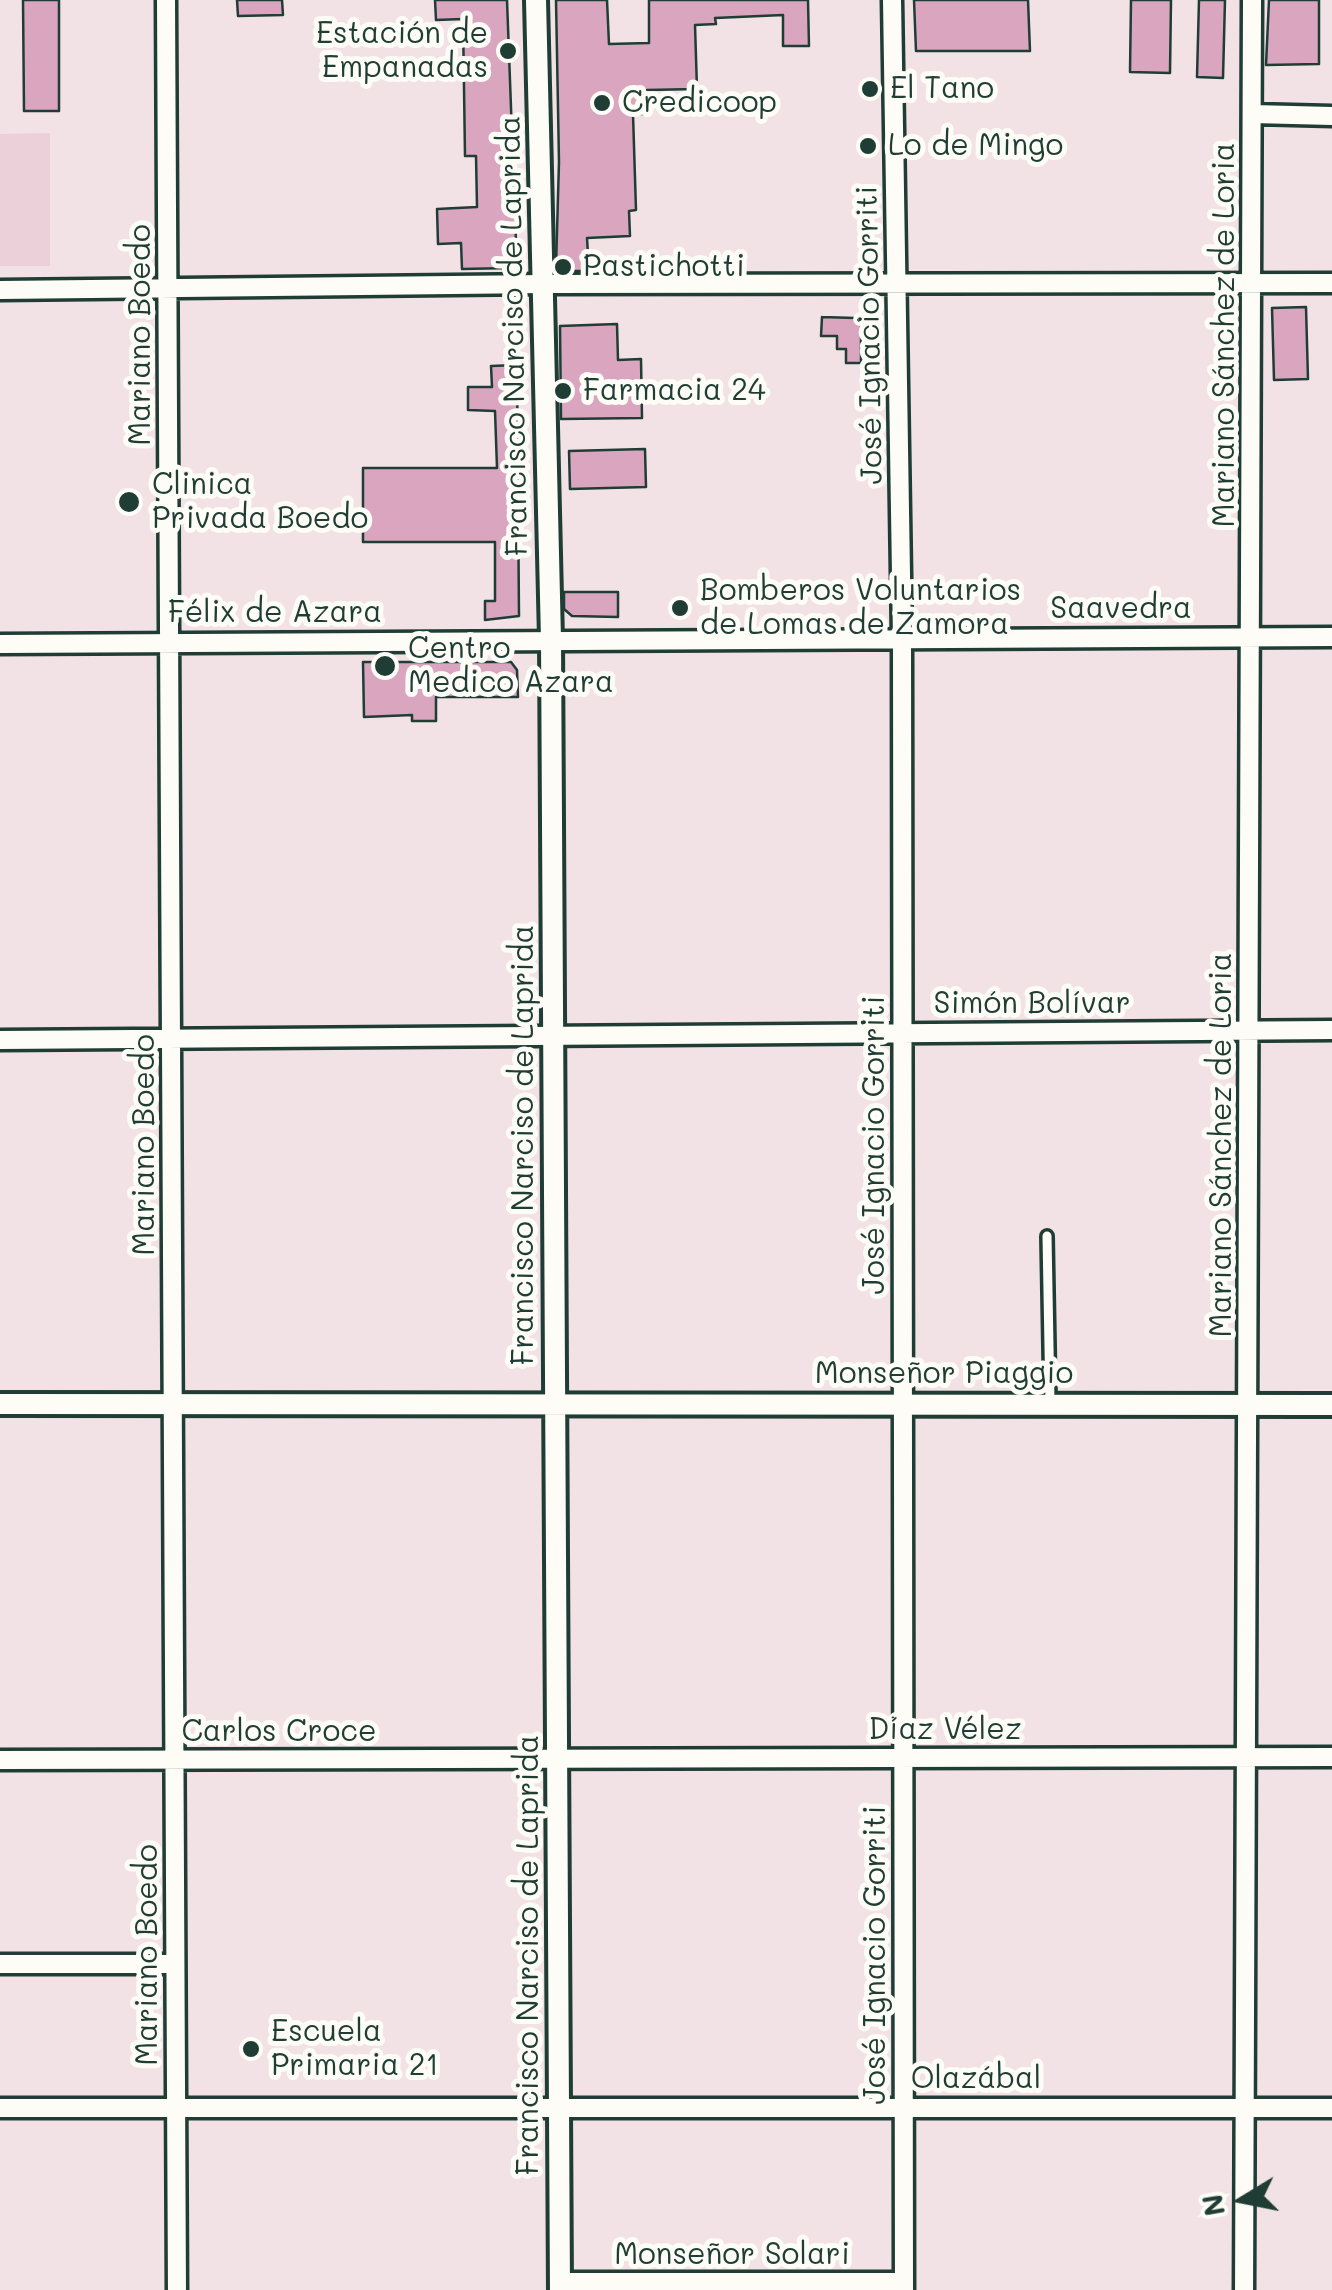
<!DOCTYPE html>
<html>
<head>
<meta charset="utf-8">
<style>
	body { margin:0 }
	#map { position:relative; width:1332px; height:2290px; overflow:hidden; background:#f2e2e6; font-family:Mali,sans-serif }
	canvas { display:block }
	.north { position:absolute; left:1192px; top:2150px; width:100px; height:100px; -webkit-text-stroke:8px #fdfcf7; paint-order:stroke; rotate:260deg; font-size:28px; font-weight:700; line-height:40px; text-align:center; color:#1f3d34 }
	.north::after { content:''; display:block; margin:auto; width:35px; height:45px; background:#1f3d34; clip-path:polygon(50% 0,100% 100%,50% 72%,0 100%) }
</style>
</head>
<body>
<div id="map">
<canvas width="1332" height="2290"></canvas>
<div class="north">N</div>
</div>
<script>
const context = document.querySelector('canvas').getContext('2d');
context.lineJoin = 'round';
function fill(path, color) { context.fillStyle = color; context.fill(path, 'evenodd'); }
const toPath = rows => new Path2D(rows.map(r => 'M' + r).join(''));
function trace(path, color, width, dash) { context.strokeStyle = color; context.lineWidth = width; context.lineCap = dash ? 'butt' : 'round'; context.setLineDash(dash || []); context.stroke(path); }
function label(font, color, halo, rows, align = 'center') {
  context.font = font + ' Mali,sans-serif'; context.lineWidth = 10; context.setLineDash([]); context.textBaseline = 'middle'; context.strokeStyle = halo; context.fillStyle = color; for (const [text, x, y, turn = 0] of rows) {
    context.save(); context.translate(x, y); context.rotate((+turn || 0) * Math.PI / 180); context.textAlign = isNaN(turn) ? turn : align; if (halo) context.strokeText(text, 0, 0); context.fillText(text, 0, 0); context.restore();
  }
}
fill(toPath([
	[50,133,50,266,0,266,0,134]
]), '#ebd0da');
const building = toPath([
	[23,0,59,0,59,111,24,111,23,0],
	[237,0,282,0,283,15,238,16,237,0],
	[435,0,507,0,516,242,510,242,511,268,462,269,461,243,438,244,437,209,477,207,476,156,465,156,463,19,436,20,435,0],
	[556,0,607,0,609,44,649,43,649,0,808,0,809,46,783,46,783,15,715,18,716,24,695,25,697,89,647,90,647,114,633,114,636,210,629,211,630,236,587,238,589,271,565,271,556,266,559,162,556,0],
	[914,0,1028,0,1030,51,916,51,914,0],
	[1131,0,1171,0,1170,73,1130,72,1131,0],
	[1199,0,1225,0,1223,78,1197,77,1199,0],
	[1269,0,1319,0,1319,64,1266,65,1269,0],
	[1306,307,1308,379,1274,380,1272,308,1306,307],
	[822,317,855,318,861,325,861,363,846,363,846,349,837,349,837,336,821,336,822,317],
	[617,324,618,360,641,359,642,418,561,419,560,326,617,324],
	[517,365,519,616,485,620,485,601,495,601,495,542,363,542,363,468,497,468,495,411,468,410,468,387,492,387,491,366,517,365],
	[645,449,646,487,570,489,569,451,645,449],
	[564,592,618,592,618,617,572,616,564,609,564,592],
	[363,662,511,662,517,670,518,697,436,697,436,721,412,721,412,715,364,717,363,662]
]);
fill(building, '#daa5be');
trace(building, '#1f3d34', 2.5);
const service = toPath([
	[1047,1236,1050,1402]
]);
const minor = toPath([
	[166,0,177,2290],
	[892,0,902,638,904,2290],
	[1253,114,1332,116],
	[0,290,543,284,1332,283],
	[0,644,1332,637],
	[0,1040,1332,1030],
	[0,1760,1332,1757],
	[0,1964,175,1964],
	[0,2108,1332,2108],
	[560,2282,904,2282],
	[1244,2290,1252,0]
]);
const tertiary = toPath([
	[536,0,551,639,560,2290],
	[0,1404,1332,1405]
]);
trace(service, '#1f3d34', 16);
trace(minor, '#1f3d34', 25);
trace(tertiary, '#1f3d34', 28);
trace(service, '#fdfcf7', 9);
trace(minor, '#fdfcf7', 18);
trace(tertiary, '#fdfcf7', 20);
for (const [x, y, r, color] of [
	[508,51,10,"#1f3d34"],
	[870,89,10,"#1f3d34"],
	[602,103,10,"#1f3d34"],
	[868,146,10,"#1f3d34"],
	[563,267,10,"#1f3d34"],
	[563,391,10,"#1f3d34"],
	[129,502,12,"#1f3d34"],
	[680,608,10,"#1f3d34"],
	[385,666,12,"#1f3d34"],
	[251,2049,10,"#1f3d34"]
]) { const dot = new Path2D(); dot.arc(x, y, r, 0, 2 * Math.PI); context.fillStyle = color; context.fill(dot); trace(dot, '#fdfcf7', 4); }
label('30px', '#1f3d34', '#fdfcf7', [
	["Estación de",488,34,"right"],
	["Empanadas",488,68,"right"],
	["El Tano",890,89],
	["Credicoop",622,103],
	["Lo de Mingo",888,146],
	["Pastichotti",583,267],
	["Farmacia 24",583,391],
	["Clinica",152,485],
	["Privada Boedo",152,519],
	["Bomberos Voluntarios",700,591],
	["de Lomas de Zamora",700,625],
	["Centro",408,649],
	["Medico Azara",408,683],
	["Escuela",271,2032],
	["Primaria 21",271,2066]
], 'left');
label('30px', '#1f3d34', '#fdfcf7', [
	["Mariano Boedo",141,335,-90],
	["José Ignacio Gorriti",870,335,-91],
	["Mariano Sánchez de Loria",1225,335,-90],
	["Francisco Narciso de Laprida",514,336,-91],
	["Saavedra",1121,609],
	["Félix de Azara",275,613],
	["Simón Bolívar",1032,1004],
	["Mariano Boedo",145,1145,-90],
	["Francisco Narciso de Laprida",524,1145,-90],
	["José Ignacio Gorriti",875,1145,-90],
	["Mariano Sánchez de Loria",1222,1145,-90],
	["Monseñor Piaggio",944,1374],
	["Díaz Vélez",945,1730],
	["Carlos Croce",279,1732],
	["Mariano Boedo",148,1955,-90],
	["Francisco Narciso de Laprida",529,1955,-90],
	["José Ignacio Gorriti",876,1955,-90],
	["Olazábal",976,2079],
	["Monseñor Solari",732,2255]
]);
</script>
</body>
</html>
